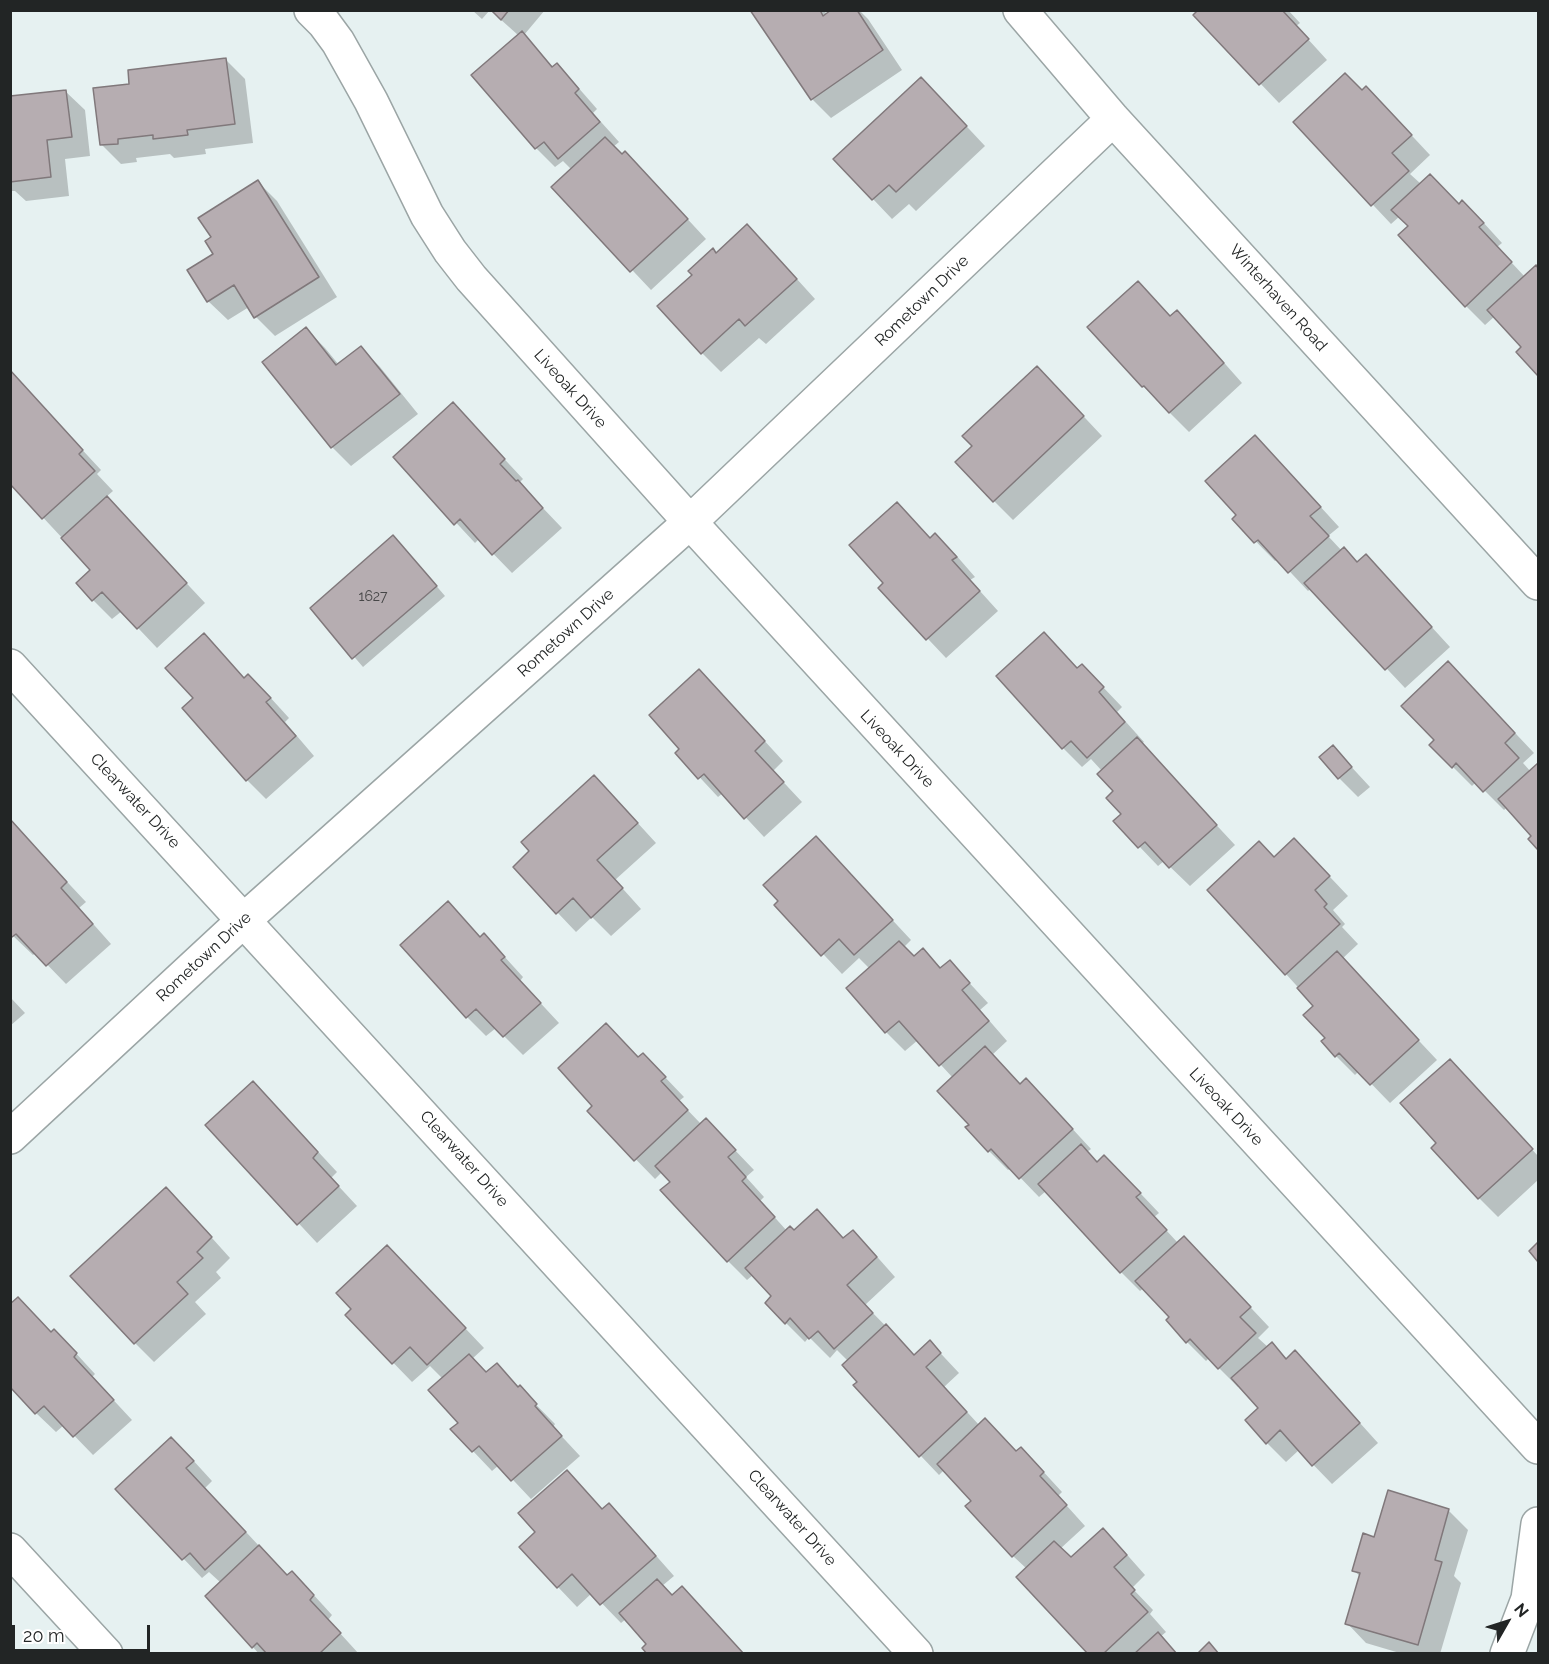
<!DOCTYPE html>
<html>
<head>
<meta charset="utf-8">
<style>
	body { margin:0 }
	#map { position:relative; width:1549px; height:1664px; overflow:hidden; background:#e6f1f1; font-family:Raleway,sans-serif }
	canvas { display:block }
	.frame { position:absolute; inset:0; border:12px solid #222525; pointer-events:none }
	.north { position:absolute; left:1477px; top:1592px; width:60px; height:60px; -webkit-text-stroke:4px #fff; paint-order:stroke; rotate:51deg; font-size:16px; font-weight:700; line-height:24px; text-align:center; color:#222525 }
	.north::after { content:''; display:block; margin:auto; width:21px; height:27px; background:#222525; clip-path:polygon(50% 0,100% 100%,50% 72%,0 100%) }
	.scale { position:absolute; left:12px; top:1625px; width:138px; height:27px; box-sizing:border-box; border:3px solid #222525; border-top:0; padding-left:8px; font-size:18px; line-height:21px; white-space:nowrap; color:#222525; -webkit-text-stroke:4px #fff; paint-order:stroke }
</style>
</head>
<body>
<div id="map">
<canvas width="1549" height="1664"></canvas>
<div class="frame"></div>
<div class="north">N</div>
<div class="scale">20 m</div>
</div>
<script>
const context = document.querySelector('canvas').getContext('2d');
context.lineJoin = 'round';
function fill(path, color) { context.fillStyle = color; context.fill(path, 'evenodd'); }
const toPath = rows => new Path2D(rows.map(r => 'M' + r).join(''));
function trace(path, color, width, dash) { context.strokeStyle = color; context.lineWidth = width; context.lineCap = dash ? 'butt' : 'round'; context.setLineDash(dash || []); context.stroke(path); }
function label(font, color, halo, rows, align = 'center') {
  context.font = font + ' Raleway,sans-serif'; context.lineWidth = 4.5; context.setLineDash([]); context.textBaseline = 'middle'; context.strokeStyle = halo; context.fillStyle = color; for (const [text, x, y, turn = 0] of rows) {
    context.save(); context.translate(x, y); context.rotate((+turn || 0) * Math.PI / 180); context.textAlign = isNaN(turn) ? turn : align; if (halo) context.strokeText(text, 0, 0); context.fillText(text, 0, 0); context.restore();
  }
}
fill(toPath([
	[472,10,490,10,482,19],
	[490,10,545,10,524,35,554,68,557,65,576,85,597,109,593,113,619,142,613,147,622,156,644,172,706,239,651,290,554,187,572,170,563,161,555,167,536,148,473,75,518,35],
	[752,10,824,10,827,15,834,10,859,10,868,19,902,70,831,118,812,99],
	[1200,10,1288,10,1300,23,1296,26,1327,60,1279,103,1195,15],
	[226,60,245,79,253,143,205,149,206,154,174,158,170,154,136,158,137,162,121,164,102,145,131,85],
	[65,91,85,110,90,156,65,159,69,196,26,201,15,191,10,191,10,98],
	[1362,92,1385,107,1430,155,1410,174,1421,184,1459,205,1482,221,1502,243,1497,247,1525,277,1536,267,1538,270,1538,374,1518,352,1523,347,1495,316,1485,325,1466,306,1410,226,1400,216,1391,224,1295,122],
	[940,98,985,146,916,211,909,204,892,219,873,199],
	[258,182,277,201,337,297,275,336,256,317,249,307,228,320,208,301,215,254,213,237],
	[767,246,815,299,766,344,759,338,721,372,702,353,717,254],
	[1138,283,1171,317,1196,331,1242,383,1189,432,1143,386],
	[306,329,325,348,339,365,361,348,380,367,418,414,351,466,332,447],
	[10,372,101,470,97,474,113,491,106,497,205,603,157,648,122,611,112,619,93,600,92,570,10,482],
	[1056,387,1102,436,1013,520,994,501,974,446],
	[453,404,523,479,519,483,562,528,512,573,479,539,475,543,395,457],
	[1274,456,1339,527,1328,536,1342,551,1358,564,1385,576,1450,647,1405,688,1311,588,1308,591,1278,559,1275,561,1234,519],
	[897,504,931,539,955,554,975,577,970,580,998,611,946,658,880,588,885,583],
	[403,547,445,596,363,667,312,608],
	[204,635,245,679,268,695,289,718,285,722,314,756,266,799,247,780,195,698],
	[1078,670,1101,685,1122,707,1117,712,1144,742,1141,744,1235,845,1190,886,1164,861,1158,866,1115,821,1123,814,1115,791,1102,771,1091,759,1082,767,1063,748],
	[1467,682,1534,753,1523,763,1531,772,1538,765,1538,848,1530,839,1533,836,1507,807,1504,810,1476,782,1472,786,1431,745,1436,740],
	[719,691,783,761,773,771,802,802,764,837,723,793,718,797,677,753,682,749],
	[1333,747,1370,787,1358,797,1339,778],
	[613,796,656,843,615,880,641,909,611,936,592,917,576,932,557,912],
	[10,821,86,902,79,908,111,944,66,984,36,953,33,955,10,933],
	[816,838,911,940,904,947,914,958,923,950,942,969,950,962,988,1003,980,1010,1007,1041,992,1055,1021,1085,1026,1080,1045,1099,1091,1149,1087,1152,1098,1163,1124,1176,1159,1213,1154,1217,1178,1243,1203,1257,1269,1327,1258,1338,1268,1347,1271,1344,1288,1360,1295,1353,1314,1372,1378,1443,1332,1484,1299,1450,1286,1462,1267,1443,1260,1408,1240,1385,1238,1387,1209,1358,1206,1361,1187,1342,1172,1317,1144,1288,1140,1291,1121,1272,1046,1191,1039,1197,1011,1168,1008,1170,989,1151,971,1125,953,1078,918,1040,905,1051,886,1032,870,969,859,958,842,974,777,905],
	[1275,859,1313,859,1348,896,1333,910,1345,924,1342,927,1358,944,1342,959,1437,1060,1390,1103,1359,1071,1355,1075,1336,1056,1327,1038,1315,1006,1286,974],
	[481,938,503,955,523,977,520,981,559,1023,523,1055,496,1028,486,1036,467,1017],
	[10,997,25,1013,10,1026],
	[639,1058,662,1074,684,1097,679,1101,701,1124,706,1120,754,1170,746,1177,764,1197,760,1201,787,1231,794,1232,836,1230,844,1239,872,1251,895,1277,865,1305,915,1356,930,1342,959,1373,944,1387,980,1426,1040,1468,1062,1492,1058,1496,1085,1526,1060,1549,1071,1560,1122,1549,1145,1575,1132,1588,1153,1610,1150,1614,1166,1632,1160,1637,1177,1654,1090,1654,1027,1569,1013,1556,973,1501,944,1470,939,1475,920,1455,860,1382,848,1361,837,1350,830,1358,809,1337,805,1342,786,1323,773,1296,753,1275,747,1280,728,1261,672,1182,662,1172,655,1179,589,1111],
	[1469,1080,1538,1156,1538,1180,1498,1217,1479,1198,1438,1143],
	[272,1102,337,1172,331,1178,357,1206,317,1243,207,1125],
	[185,1208,230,1258,216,1272,221,1278,195,1302,206,1314,154,1362,135,1343],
	[406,1266,484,1348,472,1359,486,1373,497,1365,555,1424,553,1427,580,1456,531,1499,499,1465,492,1471,452,1429,460,1423,443,1379,430,1366,412,1382,347,1315],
	[51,1333,73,1350,95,1374,92,1377,132,1420,93,1455,64,1425,56,1432,36,1413],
	[191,1458,212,1481,205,1488,288,1577,311,1592,332,1615,328,1620,359,1654,259,1654,253,1647,221,1583,209,1572,202,1578,117,1489],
	[609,1505,628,1524,674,1576,662,1586,673,1596,682,1588,744,1654,649,1654,649,1644,626,1619,621,1623,592,1593,577,1607,558,1587,603,1510],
	[1448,1510,1468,1530,1454,1576,1461,1583,1440,1654,1403,1654,1366,1643,1347,1623,1361,1577,1353,1570,1375,1539]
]), '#0003');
const building = toPath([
	[491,10,509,10,501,20,491,10],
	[750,10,820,10,823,16,831,10,857,10,883,50,811,100,750,10],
	[1198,10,1282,10,1309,39,1259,85,1193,15,1198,10],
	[522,31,552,67,557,63,579,89,575,93,600,122,558,159,544,142,535,149,471,75,522,31],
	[226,58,235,124,187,130,188,135,153,139,153,135,118,139,118,144,100,145,93,88,129,84,128,70,226,58],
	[1345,73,1362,90,1366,86,1412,135,1392,153,1409,171,1371,206,1293,122,1345,73],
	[921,77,967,126,896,192,889,185,872,200,833,159,921,77],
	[66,90,72,137,47,140,51,177,10,182,10,96,66,90],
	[605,137,622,154,625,151,688,219,630,272,551,187,605,137],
	[1430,174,1459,204,1462,200,1484,223,1479,227,1512,262,1465,307,1398,235,1408,226,1391,210,1430,174],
	[258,180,319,277,254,318,234,285,207,302,187,270,213,254,205,241,211,237,198,218,258,180],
	[747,224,797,279,745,326,739,319,701,354,657,306,692,275,688,271,713,248,716,253,747,224],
	[1536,265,1538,268,1538,376,1516,352,1521,347,1487,310,1536,265],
	[1138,281,1170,316,1177,310,1224,363,1169,413,1144,386,1142,387,1087,327,1138,281],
	[306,327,336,365,361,346,400,394,331,448,262,362,306,327],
	[1037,366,1084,416,993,502,955,462,972,446,962,436,1037,366],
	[10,370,83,450,79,454,95,471,42,519,10,484,10,370],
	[453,402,505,459,500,464,516,481,518,480,543,508,492,555,460,519,454,525,393,457,453,402],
	[1255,435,1321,507,1310,516,1329,536,1288,573,1258,540,1254,543,1232,519,1236,515,1205,481,1255,435],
	[107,496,187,583,137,629,102,592,92,601,76,583,90,570,61,538,107,496],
	[897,502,930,538,935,533,957,557,952,560,980,591,926,640,878,588,883,583,849,545,897,502],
	[393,535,437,586,352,659,310,608,393,535],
	[1344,547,1357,562,1366,554,1432,627,1385,670,1304,583,1344,547],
	[1044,632,1077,668,1082,664,1104,687,1099,692,1125,722,1087,758,1071,741,1062,749,996,676,1044,632],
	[204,633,244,678,248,674,271,698,266,702,296,736,246,781,182,708,193,698,165,668,204,633],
	[1448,661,1515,733,1505,743,1519,758,1483,792,1456,763,1452,768,1429,745,1434,740,1401,706,1448,661],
	[699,669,765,741,755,751,784,782,744,819,704,774,698,779,675,753,679,749,649,715,699,669],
	[1137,737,1217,825,1169,868,1145,842,1138,848,1113,821,1121,814,1106,798,1113,791,1097,774,1137,737],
	[1333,745,1352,767,1338,779,1319,757,1333,745],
	[1538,763,1538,850,1528,839,1531,836,1498,799,1538,763],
	[594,775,638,823,597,860,623,888,591,918,573,898,556,914,513,867,529,851,521,842,594,775],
	[10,819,67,882,61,888,93,924,46,966,16,934,12,937,10,935,10,819],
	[816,836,893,920,854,955,839,939,821,956,774,905,778,901,763,885,816,836],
	[1294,838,1330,876,1315,890,1327,904,1324,907,1340,924,1285,975,1207,890,1259,841,1274,857,1294,838],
	[448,901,480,937,484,933,505,957,501,960,541,1003,503,1037,476,1009,466,1018,400,945,448,901],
	[899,941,914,956,923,948,940,968,950,960,970,983,962,990,989,1021,939,1066,899,1021,885,1033,846,988,899,941],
	[1337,951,1419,1040,1370,1085,1339,1053,1335,1057,1321,1041,1325,1038,1303,1015,1313,1006,1297,988,1337,951],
	[606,1023,638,1057,643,1053,666,1077,661,1081,688,1110,634,1161,587,1111,592,1106,558,1068,606,1023],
	[985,1046,1020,1084,1026,1078,1073,1129,1019,1179,991,1149,988,1152,965,1127,969,1125,937,1091,985,1046],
	[1450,1059,1533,1149,1478,1199,1431,1148,1436,1143,1400,1103,1450,1059],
	[253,1081,318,1152,313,1158,339,1186,297,1225,205,1125,253,1081],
	[706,1118,736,1150,728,1157,746,1177,742,1181,775,1217,727,1262,660,1190,670,1182,655,1166,706,1118],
	[1081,1144,1097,1162,1104,1155,1141,1193,1136,1197,1167,1230,1120,1273,1038,1184,1081,1144],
	[166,1187,212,1237,197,1252,203,1258,177,1282,188,1294,134,1344,70,1276,166,1187],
	[817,1209,843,1238,853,1230,877,1257,847,1285,873,1313,834,1349,818,1331,809,1339,790,1318,785,1324,765,1303,771,1296,745,1268,790,1226,794,1230,817,1209],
	[1184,1236,1251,1307,1240,1317,1256,1333,1218,1369,1190,1339,1186,1343,1166,1320,1169,1317,1135,1281,1184,1236],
	[1538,1242,1538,1262,1529,1251,1538,1242],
	[387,1245,466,1328,427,1365,410,1347,392,1364,345,1315,351,1309,336,1293,387,1245],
	[18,1297,51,1332,54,1329,77,1353,74,1357,114,1400,73,1437,44,1406,35,1414,10,1387,10,1304,18,1297],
	[886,1324,914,1355,930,1340,941,1353,926,1367,967,1412,919,1457,853,1385,857,1382,842,1365,886,1324],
	[1272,1342,1286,1359,1295,1350,1360,1423,1312,1466,1280,1430,1266,1444,1245,1420,1258,1408,1231,1378,1272,1342],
	[469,1354,486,1372,497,1363,518,1387,520,1385,537,1404,535,1406,562,1436,511,1481,479,1446,472,1452,450,1429,458,1423,428,1390,469,1354],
	[985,1418,1016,1451,1021,1447,1044,1472,1040,1476,1067,1505,1012,1557,965,1506,971,1501,937,1464,985,1418],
	[171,1437,194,1461,186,1468,246,1532,205,1570,190,1553,182,1560,115,1489,171,1437],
	[567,1470,602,1509,609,1503,656,1556,600,1605,572,1574,557,1588,519,1547,535,1532,518,1513,567,1470],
	[1388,1490,1449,1509,1435,1560,1442,1562,1418,1645,1345,1624,1360,1573,1352,1571,1363,1533,1374,1537,1388,1490],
	[1103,1528,1127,1555,1114,1567,1135,1590,1131,1594,1148,1612,1103,1654,1088,1654,1016,1577,1054,1541,1071,1557,1103,1528],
	[259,1545,287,1575,292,1571,314,1595,310,1600,341,1633,319,1654,267,1654,257,1643,252,1648,205,1596,259,1545],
	[657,1579,672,1595,682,1586,744,1654,647,1654,642,1648,646,1644,619,1613,657,1579],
	[1158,1632,1177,1654,1134,1654,1158,1632],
	[1209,1642,1219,1654,1197,1654,1209,1642]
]);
fill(building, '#b6adb1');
trace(building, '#80787b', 1.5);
const minor = toPath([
	[311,10,324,23,338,42,371,101,427,215,450,251,471,278,690,522,1538,1447],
	[1020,10,1113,119,1538,583],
	[10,666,916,1654],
	[10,1137,244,920,690,522,1113,119],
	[10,1550,106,1654],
	[1507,1654,1528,1599,1538,1524]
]);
trace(minor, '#9ba5a5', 36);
trace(minor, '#fff', 33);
label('14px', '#474748', null, [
	["1627",373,597]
]);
label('16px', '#222525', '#fff', [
	["Winterhaven Road",1278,298,48],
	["Rometown Drive",922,301,-44],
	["Liveoak Drive",570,389,48],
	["Rometown Drive",566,633,-42],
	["Liveoak Drive",897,749,47],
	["Clearwater Drive",135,801,47],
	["Rometown Drive",204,957,-43],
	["Liveoak Drive",1226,1107,47],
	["Clearwater Drive",464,1159,48],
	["Clearwater Drive",792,1518,48]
]);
</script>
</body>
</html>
